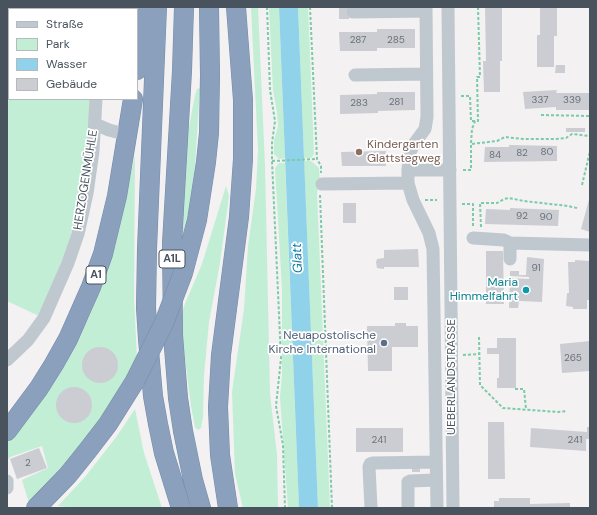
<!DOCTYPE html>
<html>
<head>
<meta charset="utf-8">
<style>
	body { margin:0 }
	#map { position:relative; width:597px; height:515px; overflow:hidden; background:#f3f1f1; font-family:"DM Sans",sans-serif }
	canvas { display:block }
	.frame { position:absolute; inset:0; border:8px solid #49535e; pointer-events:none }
	.legend { position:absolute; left:8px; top:8px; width:130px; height:92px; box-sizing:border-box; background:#fff; border:1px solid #b6babf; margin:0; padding:5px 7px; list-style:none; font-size:12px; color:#49535e }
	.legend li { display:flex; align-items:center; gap:8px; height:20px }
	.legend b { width:20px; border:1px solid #b6babf }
</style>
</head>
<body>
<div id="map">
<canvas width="597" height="515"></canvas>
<div class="frame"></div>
<ul class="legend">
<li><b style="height:5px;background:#bfc7cf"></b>Straße</li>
<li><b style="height:11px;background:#c1eed5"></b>Park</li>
<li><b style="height:11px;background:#90d2ea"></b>Wasser</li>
<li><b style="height:11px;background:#cbcdd3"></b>Gebäude</li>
</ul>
</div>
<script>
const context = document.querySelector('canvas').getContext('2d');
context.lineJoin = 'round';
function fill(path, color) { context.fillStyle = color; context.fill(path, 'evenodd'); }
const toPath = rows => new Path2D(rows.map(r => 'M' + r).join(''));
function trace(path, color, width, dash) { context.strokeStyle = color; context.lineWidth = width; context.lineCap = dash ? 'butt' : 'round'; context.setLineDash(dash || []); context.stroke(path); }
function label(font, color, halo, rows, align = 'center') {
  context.font = font + ' "DM Sans",sans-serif'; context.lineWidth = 3.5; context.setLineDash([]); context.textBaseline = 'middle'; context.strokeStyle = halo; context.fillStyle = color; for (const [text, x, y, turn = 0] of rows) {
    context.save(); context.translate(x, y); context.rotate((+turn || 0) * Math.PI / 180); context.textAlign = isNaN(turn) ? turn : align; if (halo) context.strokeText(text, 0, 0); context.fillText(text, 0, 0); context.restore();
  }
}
fill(toPath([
	[7,7,67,7,68,9,9,9,9,99,90,99,90,124,83,180,74,224,64,256,39,316,7,301],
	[251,7,258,7,265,166,270,394,277,455,278,508,243,508,235,474,232,392,244,309,248,246,256,189,258,151],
	[269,7,279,7,285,158,279,159,274,154,274,141,278,126,277,112,273,90],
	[298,7,308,7,314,154,311,158,304,158],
	[200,88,195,166,190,205,183,234,179,233,187,138,195,95,197,89],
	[135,155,134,298,137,358,105,413,65,466,29,503,22,480,48,468,42,446,10,457,7,460,7,443,42,399,89,317,115,247],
	[304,161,311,161,319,168,320,184,317,192,330,508,318,508],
	[279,163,285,163,299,508,288,508,280,397,282,376,282,289,275,168],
	[226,186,229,196,220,263,209,322,204,375,203,417,201,428,198,430,195,427,191,406,180,319,184,306,202,264],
	[135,409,144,453,162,508,74,508,58,506,85,477,117,436]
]), '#c1eed5');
fill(toPath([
	[279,7,298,7,318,508,299,508]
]), '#90d2ea');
fill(toPath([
	[339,7,349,7,349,19,339,19],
	[485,7,502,7,502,61,500,61,500,92,484,92,483,61,486,61],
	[540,7,557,7,557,36,554,36,554,67,537,67,537,35,540,35],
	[377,29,415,29,415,48,377,48,377,51,340,51,339,32,377,32],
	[556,65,565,65,565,73,555,73],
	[557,90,556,93,590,93,590,110,556,110,556,107,525,109,523,92],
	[377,92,415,92,415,110,378,111,378,113,340,114,340,95,377,94],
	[566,128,585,128,585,132,566,132],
	[509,145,557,146,557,161,484,162,485,147,509,147],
	[386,151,386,166,342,166,341,152],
	[590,196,590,232,581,229],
	[343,203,356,203,356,223,343,223],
	[510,208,559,210,558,226,485,224,486,209,510,210],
	[418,249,419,267,384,267,384,269,377,268,376,262,377,259,384,258,384,250],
	[486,251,503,251,504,304,486,304],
	[527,257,544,259,542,302,519,301,518,308,509,308,510,278,529,279,529,277,510,276,510,271,519,271,519,275,526,275],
	[575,260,589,261,590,300,587,300,587,309,573,309,573,307,566,306,567,293,569,293,568,262,575,262],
	[394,287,408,287,408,300,394,300],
	[395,323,406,323,406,326,418,326,418,347,392,347,392,371,368,371,367,326,395,326],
	[497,338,516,338,516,388,497,388,497,378,499,378,499,354,487,354,487,348,497,348],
	[590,341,590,371,562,373,560,344],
	'82 365a18 18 0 1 1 36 0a18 18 0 1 1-36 0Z',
	'56 405a18 18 0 1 1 36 0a18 18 0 1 1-36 0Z',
	[488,422,504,422,505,479,488,479],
	[587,427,590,427,590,439,586,439,586,451,530,447,531,428,587,432],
	[356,428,403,428,403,452,356,452],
	[39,448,47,468,17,479,10,459],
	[412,467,420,467,420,472,412,472],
	[499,498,530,498,530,504,570,503,570,508,494,508,494,501,499,501]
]), '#cbcdd3');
const highway = toPath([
	[157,7,147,249,146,308,148,339,153,396,158,424,164,453,181,508],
	[184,7,182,71,172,243,173,335,178,398,183,431,193,480,201,508],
	[137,70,143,7],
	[183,273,197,220,206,162,209,133,210,75,209,7],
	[7,431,39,388,54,364,68,339,91,287,103,254,117,196,133,99],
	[36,508,68,475,88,450,108,424,135,381],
	[228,508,220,455,218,407,221,355,239,217,243,159,243,100,236,7]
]);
trace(highway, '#758ba9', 20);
trace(toPath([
	[267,7,270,90,275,121,272,143,272,161,281,358,276,406,283,445,285,508],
	[310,7,317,159,321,166,321,173],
	[461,96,470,96,471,121,478,121,477,77,480,77,478,7],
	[541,115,590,116],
	[471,143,472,129,475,121],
	[272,161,317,159],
	[463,170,471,170,471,144,497,141,505,137,523,139,556,139,566,138,572,134,590,136],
	[582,185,590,151],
	[320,195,332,508],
	[425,200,437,200],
	[462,204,473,204,473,227],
	[481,227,480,203,497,203,504,199,509,198,524,201,568,206,577,208],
	[479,337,480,385,503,408,558,412,567,411],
	[463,355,479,354],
	[515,389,524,389,526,409]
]), '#7acba8', 2, [3, 2]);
trace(toPath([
	[75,7,75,9],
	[94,7,95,9],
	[426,7,427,117,425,129,414,144,410,152,408,170,408,183,413,200,429,233,433,249,437,508],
	[448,7,453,508],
	[353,12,426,11],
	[355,75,426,74],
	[95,124,109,130,128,135],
	[408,170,450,170],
	[322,184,408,183],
	[473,238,504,240,510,243,590,245],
	[510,243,510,259],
	[7,360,28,340,44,318,68,263,78,234,87,193,93,151,96,99],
	[7,481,7,488],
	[371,508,369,467,370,464,373,463,436,462],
	[408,508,408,482,410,481,436,480]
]), '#bfc7cf', 13);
trace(highway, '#8aa0bd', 19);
const highwayBridge = toPath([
	[135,381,164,323,183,273]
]);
trace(highwayBridge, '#758ba9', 20, []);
trace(highwayBridge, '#8aa0bd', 19);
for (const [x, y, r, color] of [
	[359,152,4,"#8d6e63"],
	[526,290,4,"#0f9aa8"],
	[384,343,4,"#5c6f8a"]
]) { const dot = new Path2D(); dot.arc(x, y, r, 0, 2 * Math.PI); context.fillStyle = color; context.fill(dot); trace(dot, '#fff', 1.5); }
label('10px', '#6a727b', null, [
	["287",358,40],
	["285",396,40],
	["337",540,100],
	["339",572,100],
	["281",396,102],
	["283",359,103],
	["80",547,152],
	["82",522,153],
	["84",495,155],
	["92",522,216],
	["90",546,217],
	["91",536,268],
	["265",573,358],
	["241",379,440],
	["241",575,440],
	["2",28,463]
]);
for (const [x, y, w] of [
	[172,259,26],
	[96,275,20]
]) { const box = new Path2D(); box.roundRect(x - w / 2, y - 9, w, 18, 3); context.fillStyle = '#fff'; context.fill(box); trace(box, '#49535e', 1); }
label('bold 11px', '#49535e', null, [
	["A1L",172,259],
	["A1",96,275]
]);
label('12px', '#785e54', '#fff', [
	["Kindergarten",367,145],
	["Glattstegweg",367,159]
], 'left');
label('12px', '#49535e', '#fff', [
	["HERZOGENMÜHLE",86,180,-81],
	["UEBERLANDSTRASSE",452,377,-90]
]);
label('12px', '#0d838f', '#fff', [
	["Maria",518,283],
	["Himmelfahrt",518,297]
], 'right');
label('12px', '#4e5e75', '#fff', [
	["Neuapostolische",376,336],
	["Kirche International",376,350]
], 'right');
label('italic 13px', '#117ba0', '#fff', [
	["Glatt",298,258,-92]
]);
</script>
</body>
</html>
